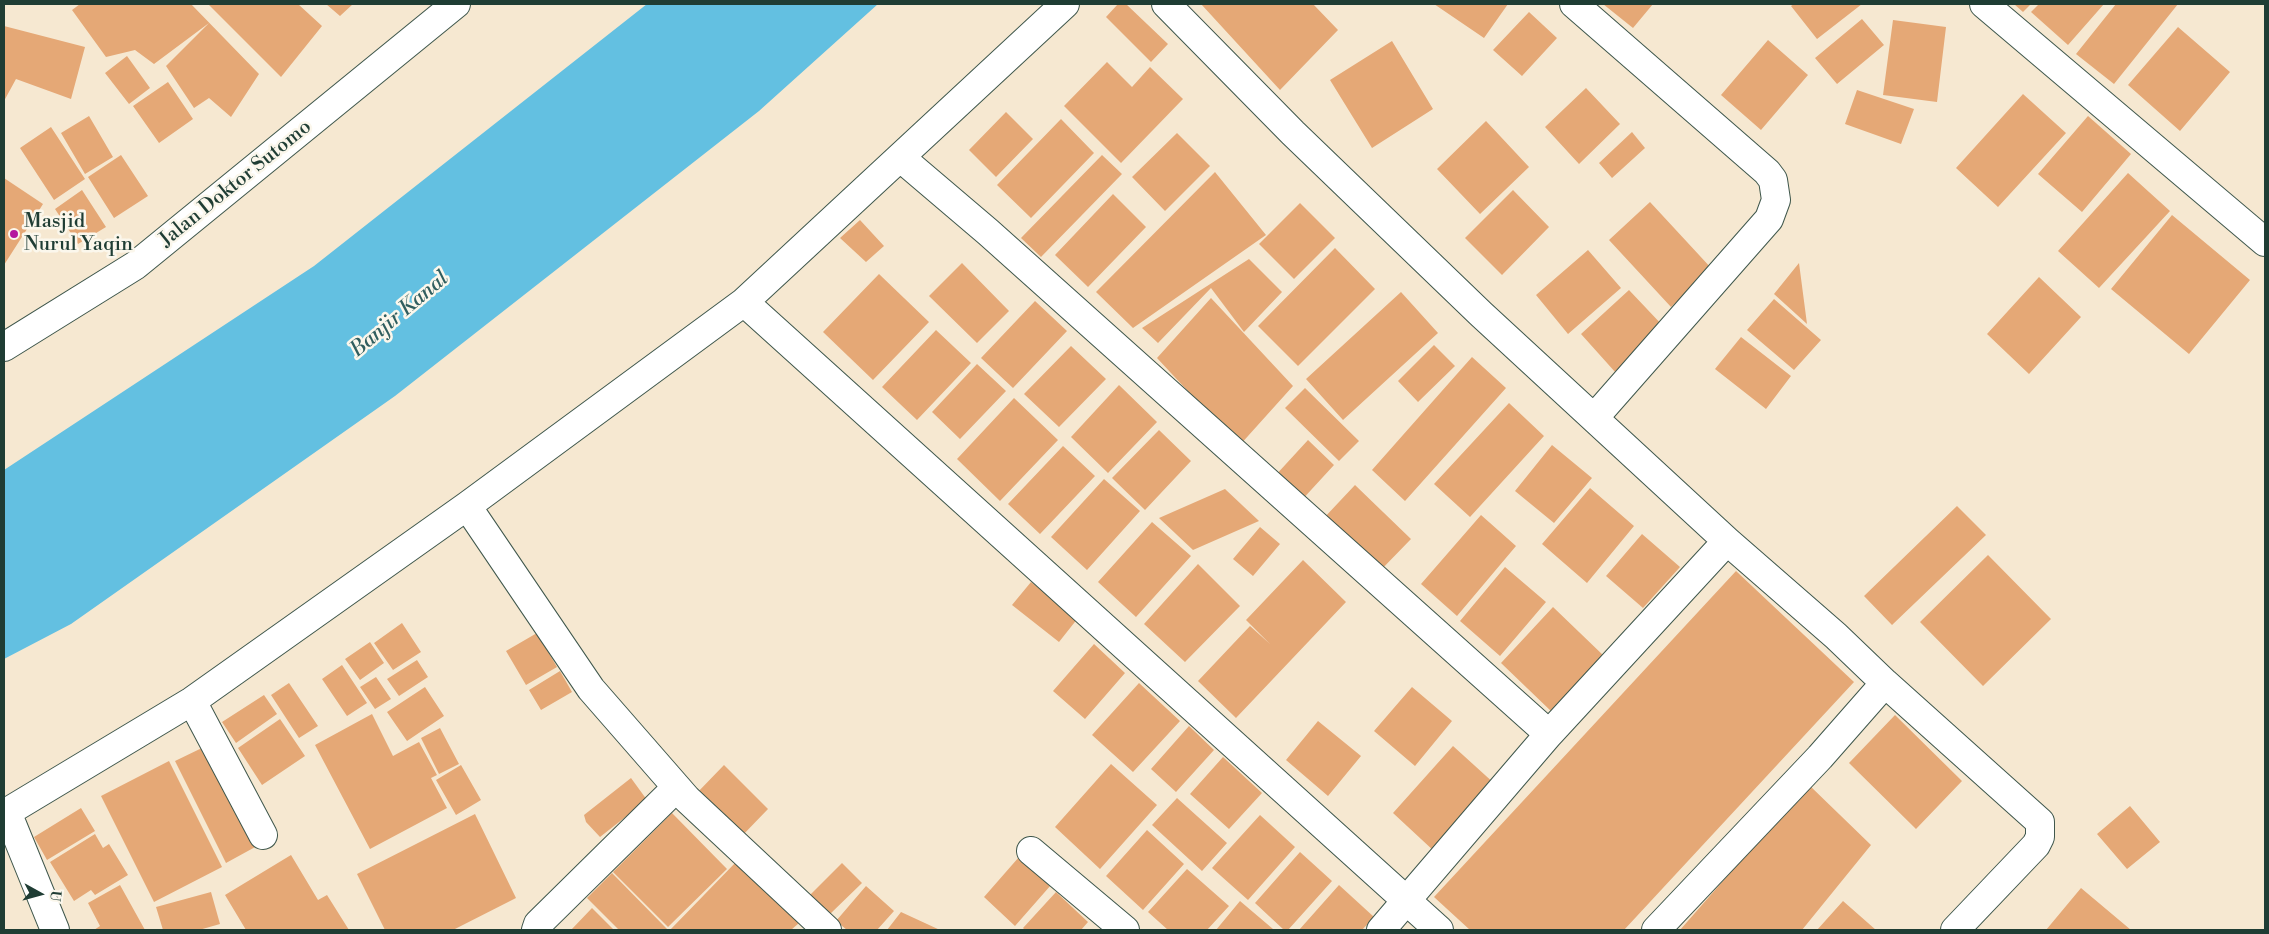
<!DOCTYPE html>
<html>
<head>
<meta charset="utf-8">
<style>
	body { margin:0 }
	#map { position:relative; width:2269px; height:934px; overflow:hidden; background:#f6e8d1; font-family:"Libre Bodoni",serif }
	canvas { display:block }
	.frame { position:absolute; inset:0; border:5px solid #1f3d34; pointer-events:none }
	.north { position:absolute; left:15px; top:869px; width:50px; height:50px; -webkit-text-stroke:4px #fbf7ec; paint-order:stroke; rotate:97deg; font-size:14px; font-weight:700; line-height:20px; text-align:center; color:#1f3d34 }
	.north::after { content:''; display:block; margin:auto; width:18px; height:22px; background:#1f3d34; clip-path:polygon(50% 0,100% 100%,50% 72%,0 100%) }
</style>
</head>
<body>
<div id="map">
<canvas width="2269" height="934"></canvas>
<div class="frame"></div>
<div class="north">U</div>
</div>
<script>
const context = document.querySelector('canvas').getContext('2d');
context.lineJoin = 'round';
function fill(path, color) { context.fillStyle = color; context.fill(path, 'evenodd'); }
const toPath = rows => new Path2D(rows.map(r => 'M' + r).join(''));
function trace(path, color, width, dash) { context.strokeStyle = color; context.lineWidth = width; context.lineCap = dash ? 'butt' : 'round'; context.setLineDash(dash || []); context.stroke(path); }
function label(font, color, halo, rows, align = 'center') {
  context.font = font + ' "Libre Bodoni",serif'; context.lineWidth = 5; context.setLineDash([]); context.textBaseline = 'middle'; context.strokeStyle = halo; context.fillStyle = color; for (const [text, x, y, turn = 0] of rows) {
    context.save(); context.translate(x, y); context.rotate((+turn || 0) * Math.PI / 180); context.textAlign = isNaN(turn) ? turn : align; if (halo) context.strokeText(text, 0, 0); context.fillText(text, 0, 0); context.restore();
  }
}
fill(toPath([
	[647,4,878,4,759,111,395,396,71,624,4,659,4,470,314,266]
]), '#63c0e1');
fill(toPath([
	[80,4,191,4,259,74,231,117,209,98,194,108,166,66,209,23,154,64,135,50,106,57,72,10],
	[208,4,298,4,322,26,281,77],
	[326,4,353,4,340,16],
	[1118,4,1126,4,1168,44,1151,62,1106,17],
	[1201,4,1313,4,1338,30,1280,90],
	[1434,4,1508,4,1484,38],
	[1603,4,1653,4,1633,28],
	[1794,4,1862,4,1817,39,1791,6],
	[2014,4,2031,4,2023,12],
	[2039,4,2104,4,2068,45,2031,12],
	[2116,4,2178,4,2114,84,2076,54],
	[1529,12,1557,38,1522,76,1493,50],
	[1862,19,1884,45,1837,84,1815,58],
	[1893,20,1946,27,1937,102,1883,95],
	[4,26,85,47,71,99,16,79,4,101],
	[2178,27,2230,72,2180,131,2128,85],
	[1768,40,1808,75,1761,130,1721,95],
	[1392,41,1433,109,1372,148,1330,80],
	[127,56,150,88,129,104,105,73],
	[1107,62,1132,87,1150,67,1183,99,1121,163,1064,106],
	[168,82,193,119,159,143,133,106],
	[1586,88,1620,124,1579,164,1545,127],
	[1857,90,1914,109,1901,144,1845,124],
	[2023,94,2066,133,1998,207,1956,168],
	[1006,112,1033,139,996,177,969,150],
	[89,116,113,157,85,174,61,133],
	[2088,116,2131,154,2082,212,2038,174],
	[1061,119,1094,153,1031,218,997,185],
	[1486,121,1529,167,1480,214,1437,169],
	[51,127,85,179,54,200,20,148],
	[1632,132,1645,148,1612,178,1599,163],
	[1177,133,1210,166,1165,211,1132,177],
	[121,155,148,196,114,218,88,177],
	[1102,155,1122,174,1041,257,1021,238],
	[1215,172,1266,235,1133,328,1096,292],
	[2128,173,2170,211,2099,288,2058,251],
	[4,178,43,204,4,265],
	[82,190,106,227,78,244,55,209],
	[1513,190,1549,227,1502,275,1465,238],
	[1113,194,1146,227,1088,287,1055,255],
	[1650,202,1712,269,1671,307,1609,240],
	[1300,203,1335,238,1294,279,1259,244],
	[2172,215,2250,280,2189,354,2111,289],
	[860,220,884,246,866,262,840,238],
	[1335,248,1375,289,1298,366,1258,326],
	[1588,250,1621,288,1568,334,1536,295],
	[1249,259,1282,292,1244,332,1211,288,1158,343,1142,328],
	[962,263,1009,311,977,343,929,296],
	[1799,263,1807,324,1774,294],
	[879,274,929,322,873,380,823,332],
	[2039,277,2081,317,2029,374,1987,334],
	[1629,290,1664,327,1616,373,1581,334],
	[1401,292,1438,333,1343,420,1306,379],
	[1211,298,1293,386,1239,446,1157,358],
	[1774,299,1821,340,1794,370,1747,330],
	[1035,301,1067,331,1013,388,981,358],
	[936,330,971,363,917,420,882,387],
	[1741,337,1791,376,1766,409,1715,369],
	[1434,345,1455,366,1418,402,1398,381],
	[1071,346,1106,379,1059,427,1024,394],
	[1472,357,1506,388,1405,501,1372,470],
	[977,364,1006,391,960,439,932,412],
	[1119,385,1157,422,1108,473,1071,437],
	[1305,388,1359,441,1339,461,1285,408],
	[1014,398,1058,440,1000,501,957,459],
	[1509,403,1544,436,1470,517,1434,484],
	[1159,430,1191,461,1145,510,1112,478],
	[1308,440,1334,465,1300,502,1274,477],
	[1552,445,1592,478,1554,523,1515,491],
	[1063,446,1095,476,1040,534,1008,504],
	[1104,479,1140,511,1087,570,1051,537],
	[1355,485,1411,539,1378,573,1323,519],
	[1590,488,1634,526,1587,583,1542,544],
	[1225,489,1259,521,1193,550,1159,518],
	[1957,506,1986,535,1892,625,1864,596],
	[1481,515,1516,546,1457,616,1421,584],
	[1152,522,1191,556,1136,617,1098,582],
	[1260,527,1280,544,1253,576,1233,559],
	[1642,534,1680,567,1643,608,1606,576],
	[1988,555,2051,619,1983,686,1920,622],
	[1303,560,1346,602,1236,718,1198,681,1250,626,1270,644,1246,620],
	[1198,564,1240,606,1185,662,1144,624],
	[1505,567,1546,602,1500,656,1460,621],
	[1736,571,1854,682,1624,930,1470,930,1434,897],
	[1031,582,1078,618,1059,642,1012,605],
	[1553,607,1605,657,1553,713,1501,663],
	[402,623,421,652,393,670,374,643],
	[537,633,557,667,526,685,506,651],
	[370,642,384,663,360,680,345,659],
	[1094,644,1125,673,1085,719,1053,691],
	[417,660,428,677,399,696,387,679],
	[342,665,367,703,347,716,322,679],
	[560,671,572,692,541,710,529,690],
	[376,677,391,699,375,709,360,687],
	[289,683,318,726,299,738,271,695],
	[1139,683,1180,721,1133,772,1092,735],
	[425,687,444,716,407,741,387,712],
	[1412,687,1452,721,1415,766,1374,731],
	[264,695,277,714,236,743,222,722],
	[372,714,393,756,419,742,437,775,431,778,447,808,370,849,315,745],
	[1895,715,1962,781,1916,829,1849,763],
	[280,719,305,756,262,785,238,748],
	[1318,721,1361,756,1328,796,1286,760],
	[1189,726,1214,750,1176,792,1151,769],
	[440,728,459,764,439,774,421,738],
	[206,746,257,846,226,863,175,761],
	[1453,746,1496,785,1435,852,1393,813],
	[1223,757,1262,793,1229,829,1190,794],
	[169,761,222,867,154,902,101,796],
	[1111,764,1157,805,1100,869,1055,827],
	[461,765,481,800,456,815,436,780],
	[724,765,768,809,739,839,695,795],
	[631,778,647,800,600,837,586,822,584,815],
	[1808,784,1871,845,1802,930,1680,930],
	[1177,798,1227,843,1202,871,1152,825],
	[2130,806,2160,842,2127,869,2097,834],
	[81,808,95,831,47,860,34,837],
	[672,813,727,869,668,927,613,872],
	[475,814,516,898,453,930,385,930,357,874],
	[1260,815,1295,847,1248,900,1212,868],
	[1147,830,1184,864,1143,910,1106,876],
	[95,834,103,848,109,844,128,875,95,895,91,890,74,901,50,862],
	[1300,852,1332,881,1288,930,1284,930,1255,903],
	[291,855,318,900,327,895,349,930,246,930,225,895],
	[1019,857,1051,885,1015,926,984,897],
	[737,861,799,923,791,930,670,930],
	[842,863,862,883,828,916,809,896],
	[1187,869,1229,906,1207,930,1168,930,1148,912],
	[612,873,668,930,619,930,587,898],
	[120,885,145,930,94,930,100,926,88,903],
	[1339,885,1374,917,1362,930,1299,930],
	[866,886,894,911,877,930,847,930,836,921],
	[2081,888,2131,930,2046,930],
	[211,892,220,924,199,930,163,930,156,907],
	[1056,892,1088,922,1081,930,1025,930,1023,928],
	[1240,901,1273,929,1272,930,1216,930],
	[1843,901,1876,930,1817,930],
	[592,908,614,930,571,930],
	[901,912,940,930,887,930]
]), '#e5a876');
const minor = toPath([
	[1166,4,1293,133,1481,314,1727,541,1549,734,1381,930],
	[1574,4,1767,172,1773,180,1776,200,1769,219,1594,418],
	[1984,4,2265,242],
	[901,158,988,232,1549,734],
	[744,302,1439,930],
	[4,347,136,265,456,4],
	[467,506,591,689,687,799,827,930],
	[1885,683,2040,822,2040,837,2036,845,1955,930],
	[192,701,263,835],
	[7,812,55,930],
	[4,814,192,701,467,506,744,302,1065,4],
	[1031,851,1125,930],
	[536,930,538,924,676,788],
	[1656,930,1820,757,1885,683,1836,636,1727,541]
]);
trace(minor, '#3f574c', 30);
trace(minor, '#fff', 28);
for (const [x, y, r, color] of [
	[14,234,5,"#b5179e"]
]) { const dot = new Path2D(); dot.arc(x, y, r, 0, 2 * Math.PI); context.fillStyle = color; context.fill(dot); trace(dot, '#fbf7ec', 2); }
label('20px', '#1f3d34', '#fbf7ec', [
	["Jalan Doktor Sutomo",236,184,-39]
]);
label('20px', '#1f3d34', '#fbf7ec', [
	["Masjid",24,222],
	["Nurul Yaqin",24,245]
], 'left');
label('italic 21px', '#305e5f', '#fbf7ec', [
	["Banjir Kanal",400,315,-40]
]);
</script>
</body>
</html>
